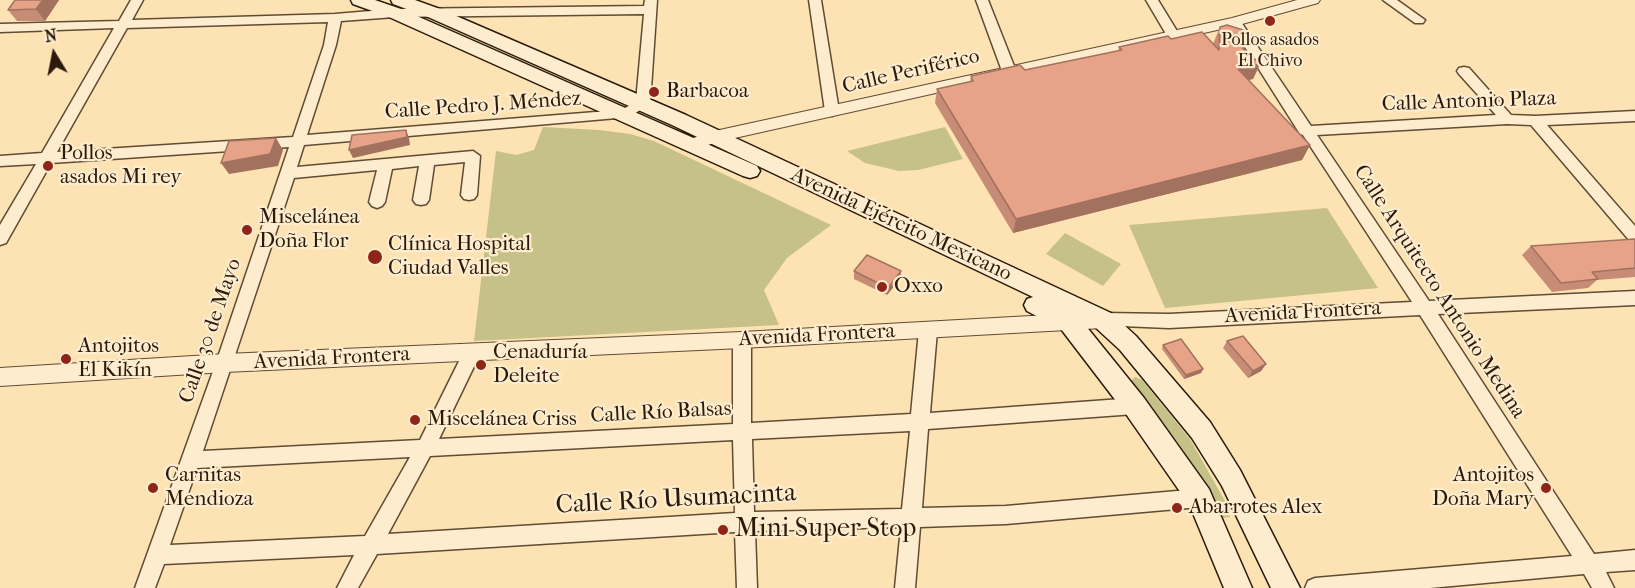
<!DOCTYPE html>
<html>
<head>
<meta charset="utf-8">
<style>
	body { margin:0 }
	#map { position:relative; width:1635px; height:588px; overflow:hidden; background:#fde2b3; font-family:"IM FELL French Canon",serif }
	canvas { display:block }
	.north { position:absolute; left:24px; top:24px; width:60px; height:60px; -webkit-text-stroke:4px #feecce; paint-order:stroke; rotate:350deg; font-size:16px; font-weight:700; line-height:24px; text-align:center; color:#2b190a }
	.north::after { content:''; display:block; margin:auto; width:21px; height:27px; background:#2b190a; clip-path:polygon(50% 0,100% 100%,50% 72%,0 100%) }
</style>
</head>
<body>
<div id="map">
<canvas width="1635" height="588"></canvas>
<div class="north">N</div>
</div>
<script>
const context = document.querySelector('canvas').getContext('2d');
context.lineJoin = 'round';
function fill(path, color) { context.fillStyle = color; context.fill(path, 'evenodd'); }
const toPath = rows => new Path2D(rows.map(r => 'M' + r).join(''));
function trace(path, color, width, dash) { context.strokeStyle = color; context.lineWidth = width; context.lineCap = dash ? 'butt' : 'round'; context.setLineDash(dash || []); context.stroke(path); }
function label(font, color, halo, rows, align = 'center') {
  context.font = font + ' "IM FELL French Canon",serif'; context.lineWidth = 4.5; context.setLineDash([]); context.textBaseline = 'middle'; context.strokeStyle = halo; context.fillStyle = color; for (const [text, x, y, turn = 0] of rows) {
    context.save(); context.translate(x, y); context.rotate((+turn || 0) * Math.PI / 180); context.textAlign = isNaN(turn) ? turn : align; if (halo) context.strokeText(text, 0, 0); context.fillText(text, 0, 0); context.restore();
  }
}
fill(toPath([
	[543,127,599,130,630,134,654,141,831,225,787,258,764,290,779,325,474,341,496,151,516,155,534,150],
	[945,127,963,159,918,170,899,171,865,163,847,151],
	[1327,208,1378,288,1165,308,1129,225],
	[1065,233,1121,264,1103,286,1046,254],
	[1135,377,1142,380,1190,439,1230,510,1230,517,1223,518,1219,515,1179,444,1131,384,1131,381]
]), '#c6c188');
const minor = toPath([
	[131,0,143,0,132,20,335,14,395,9,644,6,645,0,657,0,650,104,629,117,304,145,297,167,473,151,480,156,477,195,474,199,469,200,464,199,461,195,465,162,434,165,429,200,426,204,421,205,416,204,413,200,419,166,392,169,385,202,382,206,377,208,372,206,369,202,377,170,294,178,203,451,420,440,466,347,472,345,478,347,481,352,439,439,733,424,733,340,736,335,742,333,748,335,751,340,751,423,911,414,919,331,922,326,928,324,934,326,937,331,930,413,1135,398,1141,400,1144,406,1141,412,1135,414,928,429,922,508,1006,506,1200,489,1207,492,1210,498,1207,504,1200,507,1006,524,920,527,915,588,895,588,901,527,755,531,757,588,737,588,735,532,377,554,358,588,337,588,354,555,164,564,155,588,135,588,216,363,289,147,51,163,6,243,0,245,0,225,36,164,0,166,0,156,42,153,114,28,0,32,0,24,119,21,131,0],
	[644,14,636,102,621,110,307,135,336,45,341,21,395,17,644,14],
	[328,22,324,45,293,137,57,152,127,28,328,22],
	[910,431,902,509,754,512,752,439,910,431],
	[733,440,735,513,388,534,430,456,733,440],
	[410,457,365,536,170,545,197,468,410,457],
	[809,0,821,0,839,111,832,116,825,111,809,0],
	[976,0,988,0,1016,71,1014,74,1004,74,1002,71,976,0],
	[1146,0,1158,0,1180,36,1179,39,1169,39,1146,0],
	[1383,0,1397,0,1425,20,1423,23,1415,23,1383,0],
	[1235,18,1239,19,1311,126,1496,115,1459,74,1457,71,1459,68,1464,67,1469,68,1511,115,1535,116,1635,111,1635,121,1547,125,1635,226,1635,242,1629,240,1531,125,1507,124,1317,135,1429,301,1635,291,1635,305,1438,314,1594,554,1635,550,1635,570,1606,572,1614,588,1592,588,1584,574,1430,588,1305,588,1308,581,1315,578,1572,556,1420,315,1169,328,1097,325,1095,320,1097,315,1103,313,1169,314,1412,302,1303,135,1300,134,1229,22,1235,18]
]);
const tertiary = toPath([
	[1297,0,1320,0,1318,3,1235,26,717,142,693,150,687,148,685,144,687,140,715,131,1232,18,1297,0],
	[1103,312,1110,314,1113,320,1110,326,1103,328,742,348,225,372,0,386,0,368,225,354,742,332,1103,312]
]);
const secondary = toPath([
	[351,0,375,0,401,9,757,166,760,171,757,176,750,178,743,176,389,17,353,4,351,0],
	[391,0,415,0,440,9,686,115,1111,313,1136,336,1210,422,1240,470,1300,588,1271,588,1222,486,1192,438,1120,350,1095,327,1081,320,1144,398,1209,489,1252,588,1224,588,1190,506,1126,414,1061,329,1027,311,1024,305,1027,299,1033,297,672,125,428,17,393,4,391,0]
]);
trace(minor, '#604b34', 3);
trace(tertiary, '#604b34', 2);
trace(secondary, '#2b190a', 3);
fill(minor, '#feecce');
fill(tertiary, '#feecce');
fill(secondary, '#feecce');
fill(toPath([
	[59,0,45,21,17,21,8,10],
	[1220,27,1243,30,1238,43,1260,64,1253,79,1248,80,1310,145,1302,160,1013,233,935,103,937,89,970,82,971,76,1025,70,1118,51,1119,47,1171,39,1213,44],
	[1635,239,1635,277,1597,280,1588,288,1552,292,1522,255,1531,246],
	[854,271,901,271,900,279,887,295,854,279],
	[1227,341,1266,364,1261,371,1248,378,1223,348],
	[1163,345,1203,369,1201,373,1184,379,1162,349]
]), '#c78c75');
fill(toPath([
	[43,0,59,0,45,21,36,9],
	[1243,30,1237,45,1234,40],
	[1260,64,1253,79,1231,84,1238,69],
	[406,130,409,138,410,145,353,158,349,150],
	[276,138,283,150,278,166,229,174,221,163],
	[1310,145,1302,160,1013,233,1016,219],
	[901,271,900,279,887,295,888,288],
	[1266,364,1261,371,1248,378,1253,371],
	[1203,369,1201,373,1184,379,1186,375]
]), '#a2725f');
const building = toPath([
	[15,0,43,0,36,9,8,10,15,0],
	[1227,25,1243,30,1234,40,1260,64,1238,69,1310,145,1016,219,937,89,973,81,971,76,1020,65,1025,70,1122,50,1119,47,1168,36,1171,39,1202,32,1219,50,1220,27,1227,25],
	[406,130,407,137,349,150,352,135,406,130],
	[276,138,270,154,221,163,229,141,276,138],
	[1635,239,1635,268,1592,272,1598,279,1561,283,1531,246,1635,239],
	[867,255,901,271,888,288,854,271,867,255],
	[1243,336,1266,364,1253,371,1227,341,1243,336],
	[1181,339,1203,369,1186,375,1163,345,1181,339]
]);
fill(building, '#e7a388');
trace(building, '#a2725f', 1.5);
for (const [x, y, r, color] of [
	[1270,21,6,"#8f2418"],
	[654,92,6,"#8f2418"],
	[48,166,6,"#8f2418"],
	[247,230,6,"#8f2418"],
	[375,257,8,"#8f2418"],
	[882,287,6,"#8f2418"],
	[66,359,6,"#8f2418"],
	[481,365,6,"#8f2418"],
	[415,420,6,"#8f2418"],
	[153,488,6,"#8f2418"],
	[1546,488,6,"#8f2418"],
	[1177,508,6,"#8f2418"],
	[723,530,6,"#8f2418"]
]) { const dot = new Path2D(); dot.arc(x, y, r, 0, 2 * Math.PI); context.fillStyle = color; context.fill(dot); trace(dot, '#feecce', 2); }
label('18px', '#2b190a', '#feecce', [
	["Pollos asados",1270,41],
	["El Chivo",1270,62]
]);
label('21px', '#2b190a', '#feecce', [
	["Calle Periférico",911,72,-13],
	["Calle Antonio Plaza",1469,102,-2],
	["Calle Pedro J. Méndez",483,106,-4],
	["Avenida Ejército Mexicano",901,225,25],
	["Calle Arquitecto Antonio Medina",1439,292,57],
	["Avenida Frontera",1303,313,-3],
	["Calle 30 de Mayo",211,331,-71],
	["Avenida Frontera",817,336,-3],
	["Avenida Frontera",332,359,-3],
	["Calle Río Balsas",661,413,-3]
]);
label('21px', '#2b190a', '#feecce', [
	["Barbacoa",666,92],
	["Pollos",60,154],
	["asados Mi rey",60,178],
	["Miscelánea",259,218],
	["Doña Flor",259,242],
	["Clínica Hospital",388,245],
	["Ciudad Valles",388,269],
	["Oxxo",894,287],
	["Antojitos",78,347],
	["El Kikín",78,371],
	["Cenaduría",493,353],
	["Deleite",493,377],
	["Miscelánea Criss",427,420],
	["Carnitas",165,476],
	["Mendioza",165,500],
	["Antojitos",1534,476,"right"],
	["Doña Mary",1534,500,"right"],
	["Abarrotes Alex",1189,508]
], 'left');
label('26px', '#2b190a', '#feecce', [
	["Calle Río Usumacinta",676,500,-3]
]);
label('26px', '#2b190a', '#feecce', [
	["Mini Super Stop",735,530]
], 'left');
</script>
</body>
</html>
